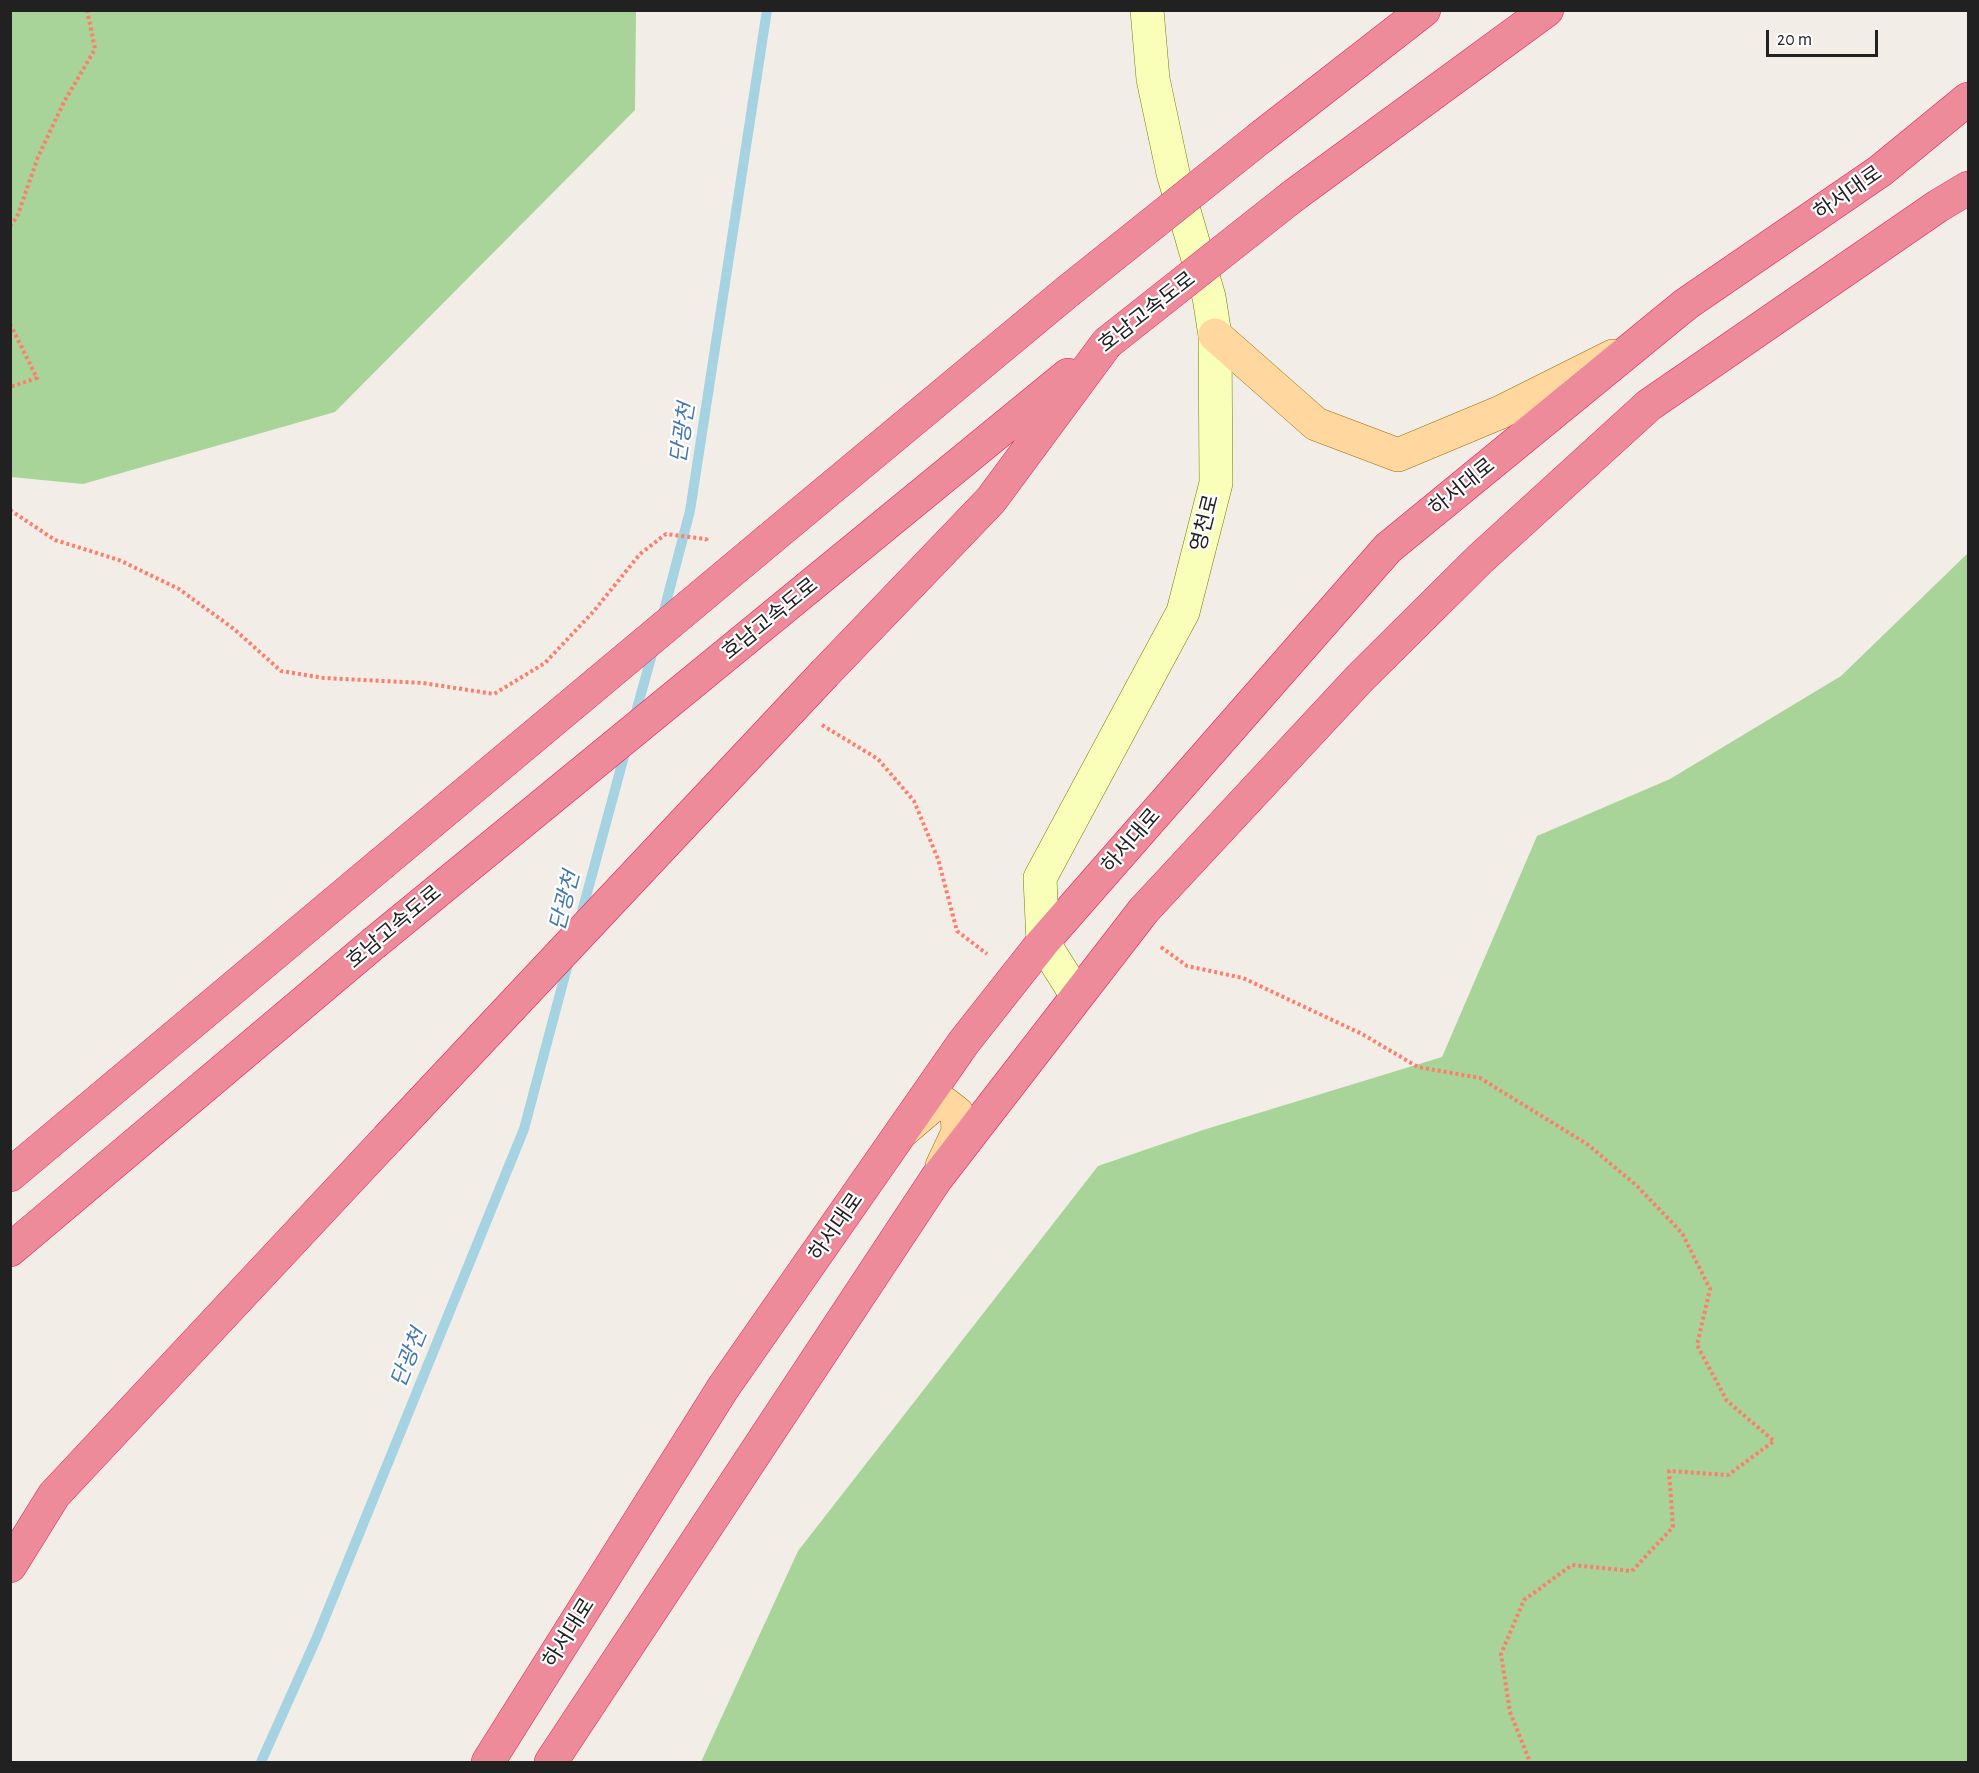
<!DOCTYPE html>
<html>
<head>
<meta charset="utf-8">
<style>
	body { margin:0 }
	#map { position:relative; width:1979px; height:1773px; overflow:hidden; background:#f2eee7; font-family:"Alegreya Sans",sans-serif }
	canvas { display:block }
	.frame { position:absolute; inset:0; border:12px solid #212121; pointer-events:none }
	.scale { position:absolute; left:1766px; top:30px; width:112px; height:27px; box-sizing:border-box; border:3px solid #212121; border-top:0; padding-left:8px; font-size:18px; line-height:21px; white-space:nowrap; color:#212121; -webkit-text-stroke:4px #fff; paint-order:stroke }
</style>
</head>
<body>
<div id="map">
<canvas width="1979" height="1773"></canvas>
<div class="frame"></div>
<div class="scale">20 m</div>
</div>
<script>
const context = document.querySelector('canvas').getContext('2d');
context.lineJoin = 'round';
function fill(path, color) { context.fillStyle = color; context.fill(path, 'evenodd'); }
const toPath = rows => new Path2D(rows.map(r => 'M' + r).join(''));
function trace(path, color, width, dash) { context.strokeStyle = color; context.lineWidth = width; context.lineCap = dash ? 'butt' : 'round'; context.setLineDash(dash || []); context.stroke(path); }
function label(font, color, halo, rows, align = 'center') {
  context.font = font + ' "Alegreya Sans","Noto Sans KR",sans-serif'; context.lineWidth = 4.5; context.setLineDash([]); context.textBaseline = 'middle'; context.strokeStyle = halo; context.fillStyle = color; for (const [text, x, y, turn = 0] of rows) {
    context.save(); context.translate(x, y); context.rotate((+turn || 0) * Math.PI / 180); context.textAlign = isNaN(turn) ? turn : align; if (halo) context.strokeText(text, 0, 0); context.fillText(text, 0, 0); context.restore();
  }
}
fill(toPath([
	[10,11,636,11,635,110,335,412,83,484,11,477],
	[1968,553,1968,1762,701,1762,798,1551,1098,1166,1203,1130,1442,1057,1537,836,1670,779,1841,676]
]), '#a9d499');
trace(toPath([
	[662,618,690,511,767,10],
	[634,719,654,647],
	[580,919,626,749],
	[261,1762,317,1637,524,1129,569,960]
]), '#a5d3e2', 10);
const secondary = toPath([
	[1077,996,1043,942,1040,878,1183,612,1216,483,1215,335,1209,297,1173,173,1153,79,1147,10]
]);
const primary = toPath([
	[1215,335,1316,424,1398,455,1501,412,1613,356],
	[904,1130,931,1107,944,1103,957,1113,958,1132,942,1166]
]);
const highway = toPath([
	[1261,137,1424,10],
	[1293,196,1547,10],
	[771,538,1067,292],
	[809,587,1068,375],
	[825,673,991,500,1107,343],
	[10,1175,380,865],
	[10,1250,373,944],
	[10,1566,54,1495,387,1139],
	[488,1762,723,1388,964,1042,1043,942,1388,548,1686,304,1880,171,1968,99],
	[551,1762,936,1179,1144,910,1360,678,1480,559,1649,405,1938,206,1968,188]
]);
trace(secondary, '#708000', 34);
trace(primary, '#9e6d00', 34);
trace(highway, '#e71d5e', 34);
trace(toPath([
	[10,226,17,217,38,157,64,102,95,49,87,10],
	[10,324,37,378,10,387],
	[10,510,55,540,119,560,179,589,234,629,281,671,324,678,423,683,494,694,545,663,593,612,640,554,666,534,706,539,708,543],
	[822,725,878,759,914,801,938,859,957,931,987,954],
	[1161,947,1187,966,1243,978,1362,1034,1418,1067,1480,1078,1587,1144,1637,1186,1682,1233,1710,1289,1697,1345,1727,1401,1774,1441,1728,1475,1669,1471,1673,1527,1632,1571,1572,1565,1524,1600,1501,1654,1510,1712,1530,1762]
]), '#ff7d6b', 4, [3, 3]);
trace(secondary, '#f9feb9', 33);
trace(primary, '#ffd79f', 33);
trace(highway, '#ed8b9b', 33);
const highwayBridge = toPath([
	[1067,292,1261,137],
	[1107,343,1293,196],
	[380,865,771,538],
	[373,944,809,587],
	[387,1139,825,673]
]);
trace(highwayBridge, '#e71d5e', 34, []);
trace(highwayBridge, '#ed8b9b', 33);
label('21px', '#212121', '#fff', [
	["하서대로",1848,193,-35],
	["호남고속도로",1147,312,-38],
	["하서대로",1462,487,-39],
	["영천로",1205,523,-76],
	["호남고속도로",770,619,-39],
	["하서대로",1131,841,-49],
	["호남고속도로",394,927,-40],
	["하서대로",836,1227,-55],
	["하서대로",569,1633,-58]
]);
label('italic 22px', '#4378b0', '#fff', [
	["단광천",683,433,-81],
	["단광천",565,901,-75],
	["단광천",409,1358,-68]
]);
</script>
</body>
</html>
